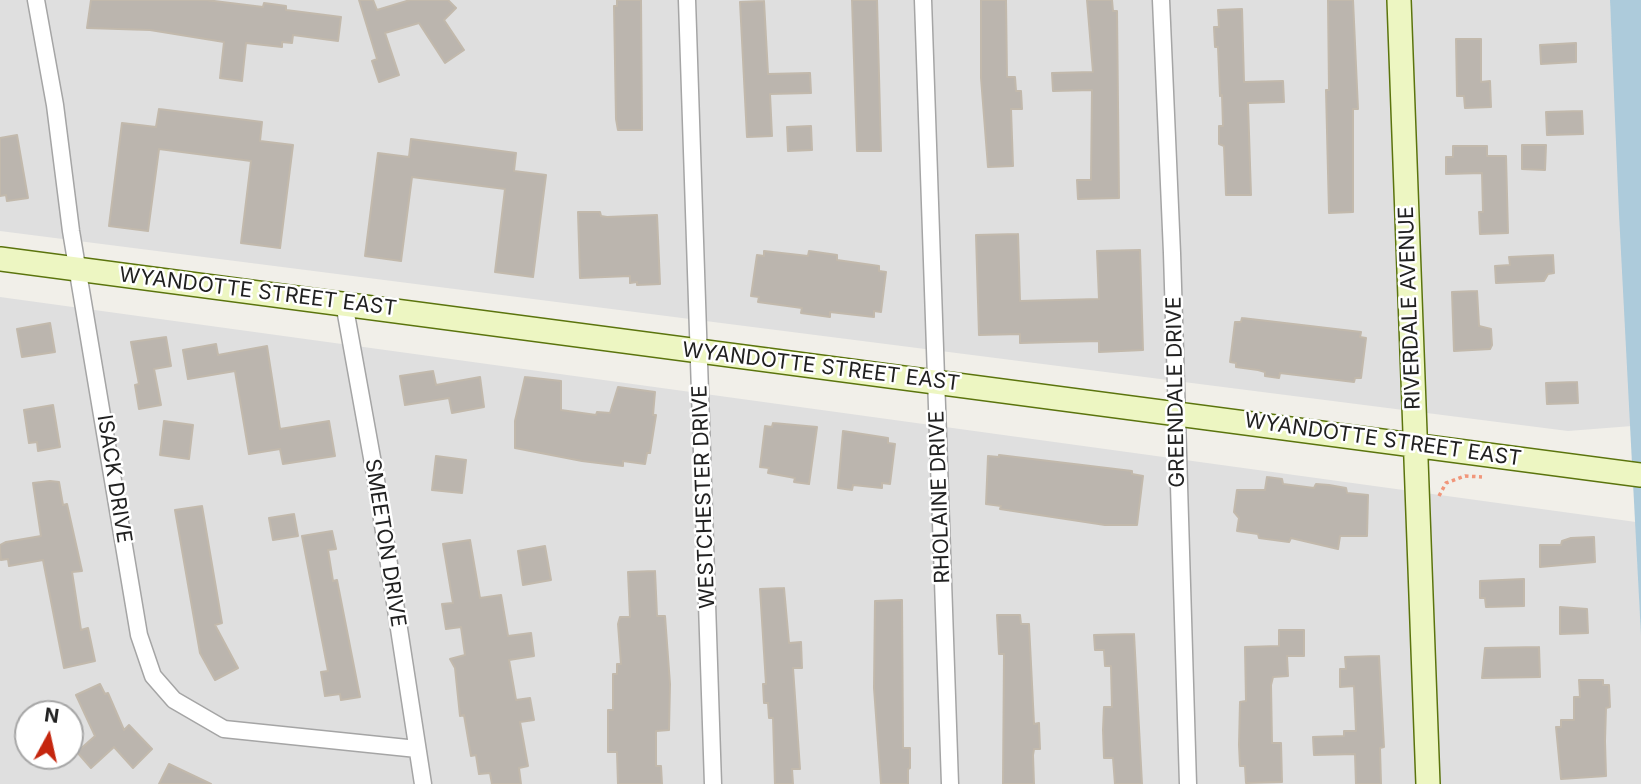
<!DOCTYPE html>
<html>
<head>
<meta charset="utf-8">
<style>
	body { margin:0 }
	#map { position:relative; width:1641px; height:784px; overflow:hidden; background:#f1efe9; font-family:Inter,sans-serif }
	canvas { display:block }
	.north { position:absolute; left:14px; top:700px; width:70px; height:70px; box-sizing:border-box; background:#fff; border:2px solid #a6a6a6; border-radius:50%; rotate:8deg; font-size:19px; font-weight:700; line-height:28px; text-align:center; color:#212121 }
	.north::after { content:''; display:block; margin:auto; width:24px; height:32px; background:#c5260e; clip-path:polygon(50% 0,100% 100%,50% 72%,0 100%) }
</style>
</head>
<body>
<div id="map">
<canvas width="1641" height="784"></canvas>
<div class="north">N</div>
</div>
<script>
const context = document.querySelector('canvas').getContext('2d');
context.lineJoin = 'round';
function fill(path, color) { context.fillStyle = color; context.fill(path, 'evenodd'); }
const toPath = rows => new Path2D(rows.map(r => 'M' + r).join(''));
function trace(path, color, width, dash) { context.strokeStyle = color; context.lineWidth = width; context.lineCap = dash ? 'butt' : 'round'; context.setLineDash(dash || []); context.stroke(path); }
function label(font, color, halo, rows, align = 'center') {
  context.font = font + ' Inter,sans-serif'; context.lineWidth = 5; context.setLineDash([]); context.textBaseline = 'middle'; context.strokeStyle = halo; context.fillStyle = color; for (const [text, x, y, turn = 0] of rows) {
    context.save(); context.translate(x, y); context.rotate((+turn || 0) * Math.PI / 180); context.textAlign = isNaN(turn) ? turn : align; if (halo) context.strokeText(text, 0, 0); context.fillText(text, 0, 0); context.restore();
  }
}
fill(toPath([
	[0,0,1610,0,1632,426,1568,431,0,231],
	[0,297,1636,522,1641,636,1641,784,0,784],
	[28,714,70,714,70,756,28,756]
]), '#dfdfdf');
fill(toPath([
	[1610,0,1641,0,1641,636,1619,214]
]), '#adcbdb');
const building = toPath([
	[91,0,206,0,263,7,264,3,286,6,286,10,341,17,338,41,293,35,292,43,282,42,282,47,246,43,242,81,220,78,224,42,150,30,87,28,91,0],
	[359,0,373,0,377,10,410,0,448,0,456,8,444,20,464,50,445,63,419,23,385,33,399,75,379,82,372,61,377,59,359,0],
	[617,0,641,0,642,130,618,130,616,119,614,6,617,6,617,0],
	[852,0,877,0,881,151,857,151,852,0],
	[981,0,1006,0,1007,77,1015,77,1016,91,1021,91,1022,109,1011,109,1013,166,988,167,981,78,981,0],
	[1087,0,1112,0,1113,11,1117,11,1119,198,1078,199,1077,180,1091,180,1092,90,1053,91,1052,73,1093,72,1087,0],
	[1328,0,1353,0,1358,109,1353,109,1353,212,1329,213,1326,90,1329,90,1328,0],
	[764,1,768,74,810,73,811,93,770,94,772,136,747,137,740,2,764,1],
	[1242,9,1244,82,1283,81,1284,102,1248,103,1251,195,1226,195,1224,146,1219,144,1219,126,1223,126,1222,95,1220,96,1218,47,1215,47,1214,27,1219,27,1218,10,1242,9],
	[1456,39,1481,39,1481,82,1490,81,1491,107,1465,108,1464,96,1457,96,1456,39],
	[1576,43,1576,62,1541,64,1540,45,1576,43],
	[159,109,262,122,260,141,293,145,280,248,241,243,251,161,159,149,148,231,109,226,122,123,156,127,159,109],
	[1582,111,1583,134,1547,135,1546,112,1582,111],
	[811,126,812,150,788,151,787,127,811,126],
	[17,135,28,198,7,201,6,195,0,196,0,138,17,135],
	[411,139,516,153,514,171,546,175,533,277,495,272,505,189,412,177,401,261,365,256,378,153,409,157,411,139],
	[1522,145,1546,145,1545,170,1522,169,1522,145],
	[1453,146,1487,146,1487,156,1506,156,1508,233,1480,234,1479,212,1483,212,1482,173,1446,174,1446,157,1453,157,1453,146],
	[578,212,600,212,601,216,607,217,657,215,660,284,637,285,637,282,630,283,630,276,580,278,578,212],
	[1018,234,1020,301,1099,299,1097,251,1140,250,1143,350,1099,352,1099,341,1020,343,1020,334,979,335,976,235,1018,234],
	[764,251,808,256,809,251,837,255,837,260,879,266,879,271,886,272,881,312,874,311,874,317,830,312,830,317,801,313,802,308,758,302,759,297,751,296,757,255,764,256,764,251],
	[1553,255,1554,273,1548,274,1544,281,1496,283,1495,266,1510,265,1509,257,1553,255],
	[1477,291,1479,326,1491,329,1492,345,1490,349,1454,351,1452,292,1477,291],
	[1242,318,1361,332,1360,337,1366,338,1361,378,1355,378,1354,382,1280,373,1279,378,1265,376,1265,372,1258,370,1236,367,1236,363,1230,362,1235,322,1241,322,1242,318],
	[50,323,55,352,22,357,17,329,50,323],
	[166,337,171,366,154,369,161,405,139,409,135,385,139,384,131,342,166,337],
	[216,344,218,355,267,346,280,429,329,421,335,456,283,464,280,449,249,454,235,371,188,379,183,350,216,344],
	[433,371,436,385,480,377,484,407,452,413,449,398,405,405,400,376,433,371],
	[525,377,561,381,561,410,596,415,597,412,610,413,618,387,655,392,653,415,656,415,650,453,647,453,645,464,623,461,623,466,582,461,515,448,515,421,525,377],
	[1577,382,1578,403,1547,404,1546,383,1577,382],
	[53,405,60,447,38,451,37,442,29,443,24,410,53,405],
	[164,421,193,425,189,459,160,455,164,421],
	[773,423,817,427,809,484,794,482,795,478,768,473,769,468,760,467,765,426,772,427,773,423],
	[843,431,888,438,888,443,895,444,890,484,882,483,882,488,853,485,852,490,838,488,843,431],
	[999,455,1132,471,1132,474,1143,476,1137,525,1105,525,1000,509,1001,506,986,504,988,456,999,457,999,455],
	[436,456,466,460,462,493,432,490,436,456],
	[1267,477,1282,479,1283,484,1314,488,1316,484,1329,485,1346,488,1347,493,1368,495,1367,536,1340,536,1338,549,1291,538,1289,542,1259,538,1258,534,1237,531,1239,518,1234,512,1237,490,1265,490,1267,477],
	[50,481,59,482,63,505,67,504,82,571,72,572,81,630,88,628,95,661,64,668,43,560,9,566,8,559,1,560,0,551,0,545,6,542,41,536,33,483,50,481],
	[202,506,222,623,215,625,238,668,215,680,200,653,175,510,202,506],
	[294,514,298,536,273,540,269,518,294,514],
	[332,531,336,549,328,550,333,581,337,580,360,697,341,700,340,694,325,696,321,672,328,671,302,536,332,531],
	[1594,537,1595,562,1540,567,1540,545,1561,545,1562,541,1571,538,1594,537],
	[470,540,480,598,501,595,508,636,531,633,534,656,509,660,516,700,530,698,534,720,520,722,528,766,519,768,521,784,492,784,490,773,479,774,476,755,471,756,464,715,460,716,455,668,450,659,465,655,461,627,446,629,442,604,453,603,443,544,470,540],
	[545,546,551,580,523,585,518,551,545,546],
	[655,571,657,616,665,616,670,684,669,730,656,731,656,766,661,766,662,784,618,784,617,752,608,752,608,710,613,710,613,674,617,674,617,664,621,664,618,624,620,617,630,617,628,572,655,571],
	[1524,579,1524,606,1486,607,1485,598,1480,598,1480,581,1524,579],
	[784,588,789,643,801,642,802,668,793,668,800,769,792,769,793,784,775,784,773,718,769,718,768,703,764,703,763,684,766,684,760,589,784,588],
	[902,600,903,748,910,748,910,768,908,769,908,784,881,784,874,688,875,601,902,600],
	[1560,607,1587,609,1588,633,1560,634,1560,607],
	[997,615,1020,615,1021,624,1029,624,1034,724,1039,723,1040,749,1034,749,1033,755,1034,784,1003,784,1004,654,999,654,997,615],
	[1279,630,1304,630,1304,656,1287,656,1288,676,1273,677,1271,685,1272,743,1281,743,1282,782,1246,783,1245,766,1240,766,1239,745,1240,702,1246,701,1245,647,1279,646,1279,630],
	[1134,634,1142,784,1115,784,1113,758,1104,758,1103,730,1104,707,1112,707,1111,666,1105,666,1104,650,1095,650,1094,635,1134,634],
	[1539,647,1540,677,1482,678,1485,648,1539,647],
	[1379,656,1384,747,1380,748,1381,784,1356,784,1355,754,1314,755,1313,737,1344,736,1344,731,1356,731,1354,686,1340,687,1340,669,1346,669,1345,657,1379,656],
	[1579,680,1603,680,1603,685,1609,685,1610,707,1606,708,1605,741,1606,776,1561,779,1556,727,1561,727,1561,720,1574,720,1574,697,1580,697,1579,680],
	[100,684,105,694,108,693,124,730,129,725,152,749,133,768,114,747,91,768,77,752,95,736,76,695,100,684],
	[169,764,211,784,159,784,169,764]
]);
fill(building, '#bbb5ae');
trace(building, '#c2b9ac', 2);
const street = toPath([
	[36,0,55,105,71,231,139,635,153,676,174,700,224,729,417,749],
	[687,0,713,784],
	[923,0,950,784],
	[1161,0,1172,253,1188,784],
	[344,303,376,480,423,784]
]);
const secondary = toPath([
	[1399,0,1428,784],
	[0,259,1641,475]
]);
trace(street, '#a5a5a5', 19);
trace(secondary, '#5b740d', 26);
trace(toPath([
	[1439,496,1446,483,1465,476,1482,477]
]), '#f1967a', 3.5, [3.5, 3.5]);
trace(street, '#fff', 16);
trace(secondary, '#edf6c2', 23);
label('21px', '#212121', '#fff', [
	["WYANDOTTE STREET EAST",258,292,7],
	["RIVERDALE AVENUE",1410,308,-92],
	["WYANDOTTE STREET EAST",821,367,7],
	["GREENDALE DRIVE",1176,392,-91],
	["WYANDOTTE STREET EAST",1383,440,8],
	["ISACK DRIVE",114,479,81],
	["WESTCHESTER DRIVE",704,497,-92],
	["RHOLAINE DRIVE",940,497,-92],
	["SMEETON DRIVE",385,543,81]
]);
</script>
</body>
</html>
